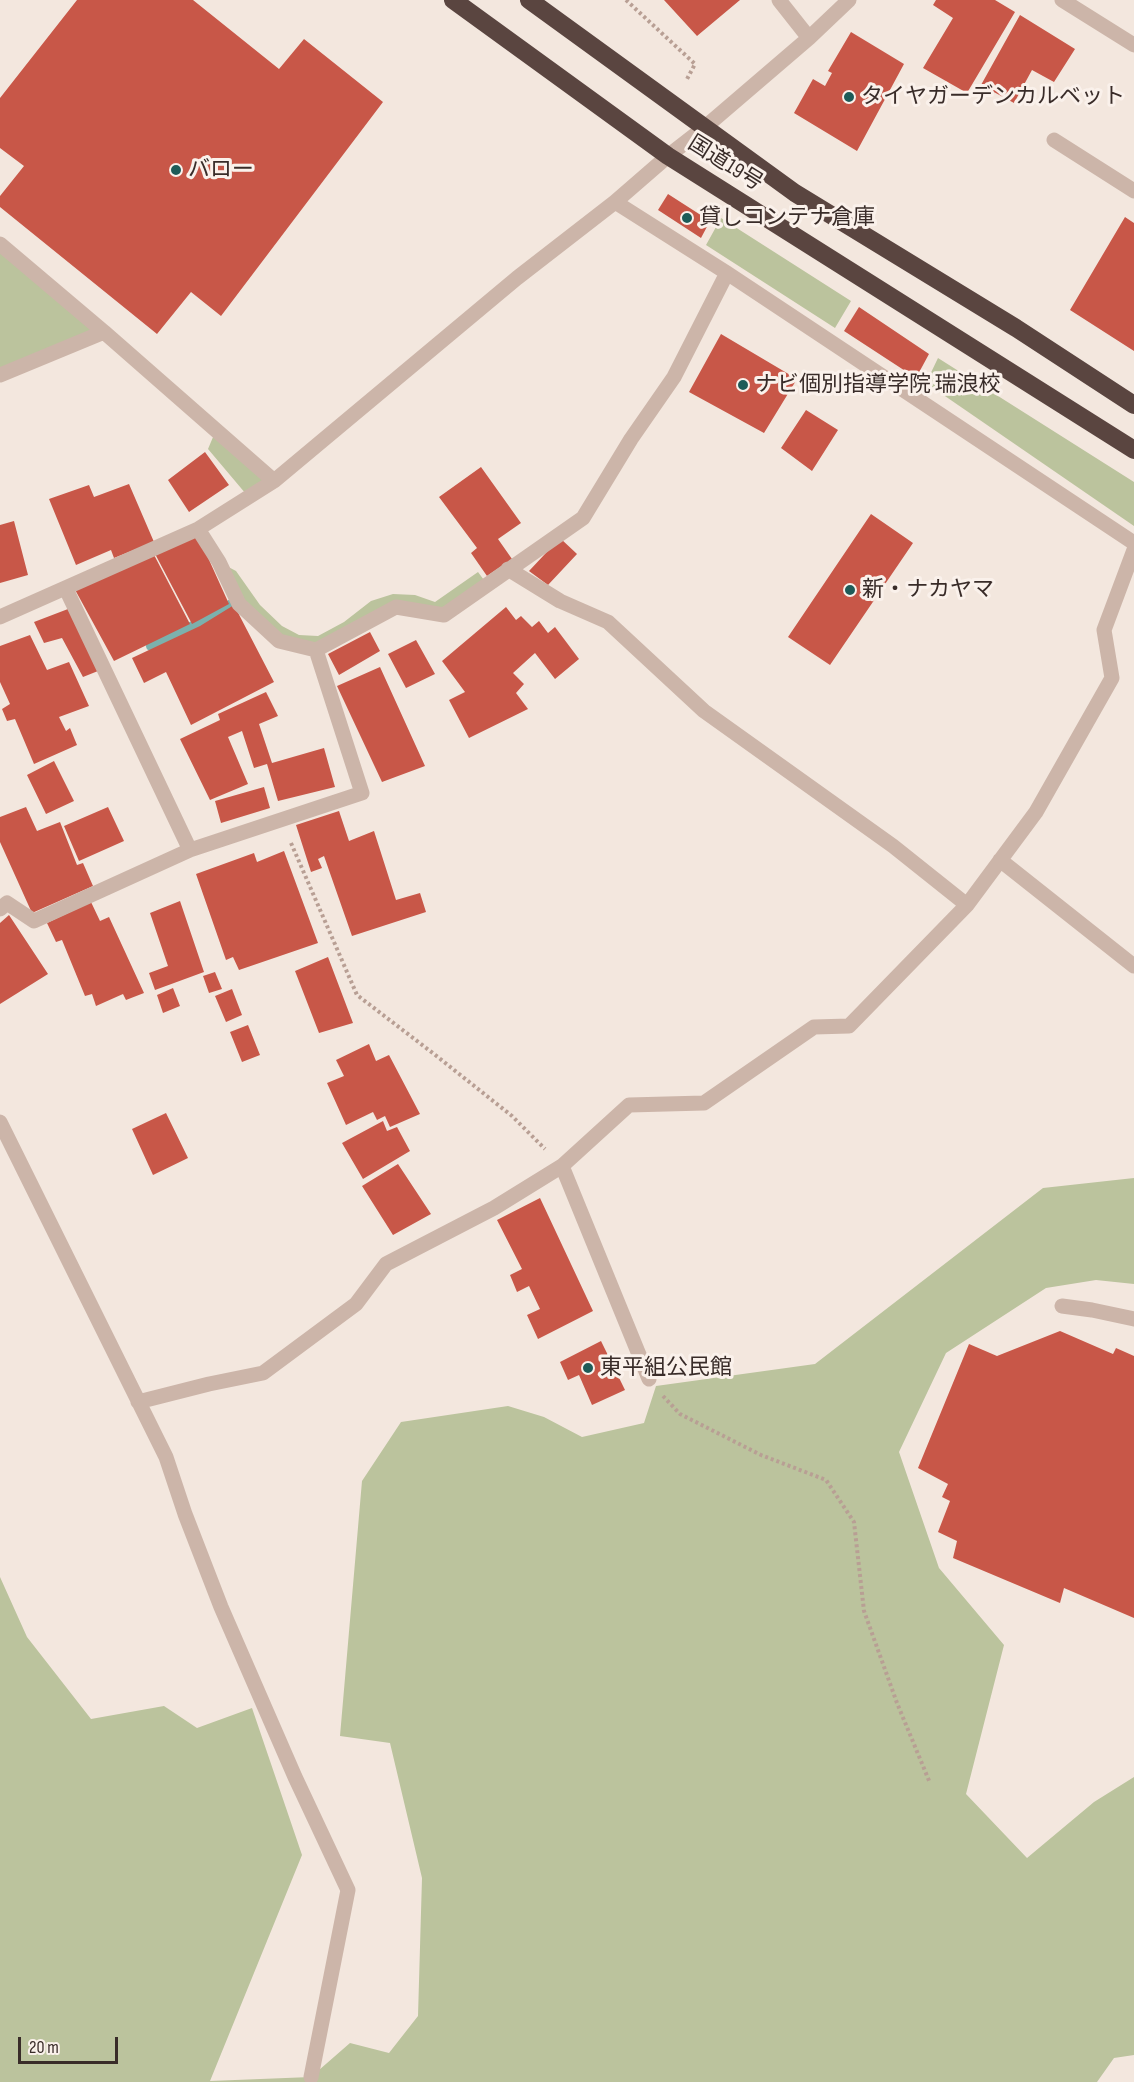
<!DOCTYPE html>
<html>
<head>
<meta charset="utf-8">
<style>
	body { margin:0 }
	#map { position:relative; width:1134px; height:2082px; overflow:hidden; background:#f3e7de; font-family:"Sofia Sans Condensed",sans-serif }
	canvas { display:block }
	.scale { position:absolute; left:18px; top:2037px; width:100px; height:27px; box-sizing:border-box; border:3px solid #392c29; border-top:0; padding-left:8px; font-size:18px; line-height:21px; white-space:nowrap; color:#392c29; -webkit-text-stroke:4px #faf1eb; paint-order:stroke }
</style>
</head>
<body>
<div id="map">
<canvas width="1134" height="2082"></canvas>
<div class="scale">20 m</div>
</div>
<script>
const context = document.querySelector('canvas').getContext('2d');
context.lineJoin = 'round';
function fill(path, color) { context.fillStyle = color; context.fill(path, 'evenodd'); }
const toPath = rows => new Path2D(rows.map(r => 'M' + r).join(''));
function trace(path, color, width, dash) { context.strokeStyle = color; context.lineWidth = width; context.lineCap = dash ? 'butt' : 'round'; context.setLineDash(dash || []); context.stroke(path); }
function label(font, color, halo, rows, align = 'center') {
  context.font = font + ' "Sofia Sans Condensed","Noto Sans JP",sans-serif'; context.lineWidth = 6; context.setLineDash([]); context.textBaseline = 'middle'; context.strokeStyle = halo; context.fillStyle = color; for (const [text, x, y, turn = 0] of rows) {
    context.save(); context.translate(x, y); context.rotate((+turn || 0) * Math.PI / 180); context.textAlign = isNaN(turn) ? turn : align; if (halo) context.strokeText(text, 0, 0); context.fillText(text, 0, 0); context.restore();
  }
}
fill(toPath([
	[721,218,851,301,835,328,706,245],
	[0,244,104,332,0,376],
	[938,358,1134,482,1134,526,926,383],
	[216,430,274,481,246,494,208,449],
	[219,562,236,571,260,605,282,626,299,635,318,636,344,622,371,601,393,594,415,595,435,602,478,572,487,584,444,615,396,607,315,645,279,641,235,602],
	[1134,1178,1134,1284,1096,1280,1046,1288,946,1353,899,1452,939,1568,1004,1645,966,1794,1027,1858,1094,1802,1134,1777,1134,2055,1114,2058,1097,2082,0,2082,0,1577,27,1637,91,1719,164,1706,197,1728,252,1708,302,1855,210,2081,311,2077,350,2043,389,2053,418,2016,422,1878,390,1743,340,1736,362,1481,401,1422,508,1406,544,1417,582,1437,644,1423,656,1386,815,1364,1043,1188]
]), '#bbc39d');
trace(toPath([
	[151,646,199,623,235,602]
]), '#7cb1ad', 10);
fill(toPath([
	[77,0,193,0,279,69,304,39,383,102,221,316,191,292,157,334,0,207,0,196,24,166,0,148,0,98],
	[664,0,740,0,697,36],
	[936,0,995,0,1015,12,967,93,923,68,953,18,933,5],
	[1020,15,1075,49,1054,82,1032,70,1014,103,981,85],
	[851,32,904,64,857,151,794,113,813,79,825,86,832,73,828,71],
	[668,194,710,221,701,238,658,210],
	[1125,217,1134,223,1134,351,1070,310],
	[859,307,929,354,916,378,844,331],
	[721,334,797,379,764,433,689,392],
	[806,410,838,430,812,471,781,448],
	[205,452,229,485,189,512,168,480],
	[481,467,521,523,498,539,512,559,487,576,471,553,477,548,439,497],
	[129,484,154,542,114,558,111,550,76,565,49,499,89,485,94,497],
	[871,514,913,543,830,665,788,637],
	[14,521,28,575,0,583,0,525],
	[196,531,229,604,192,624,153,550],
	[560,538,577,554,548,585,529,571],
	[152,551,190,624,114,661,73,586],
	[234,605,274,682,191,725,166,672,144,683,132,658,200,626],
	[506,607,516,620,521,616,532,627,539,621,548,633,555,627,579,659,555,679,535,653,513,673,524,684,516,693,528,709,469,738,449,700,465,692,442,661],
	[68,609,98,671,83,677,62,638,44,643,34,622],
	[370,632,380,651,339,675,328,654],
	[30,635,47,670,69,662,89,706,59,717,66,731,70,728,77,745,34,764,15,719,7,721,2,709,10,704,0,682,0,646],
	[416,640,435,674,406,688,388,654],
	[380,667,425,766,382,782,337,686],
	[266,692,278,716,259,724,272,763,324,748,335,787,278,801,267,764,254,768,242,731,228,737,248,784,210,800,180,739,220,720,218,714],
	[54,761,74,801,46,814,27,775],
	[264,787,270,808,221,823,215,801],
	[26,807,37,831,60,822,77,865,83,863,93,886,32,913,0,842,0,817],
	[108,807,124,841,79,861,64,826],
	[339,811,349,841,374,831,396,900,420,893,426,912,352,936,324,856,318,859,322,868,311,872,296,825],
	[284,851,318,943,239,970,233,957,226,960,196,874,254,853,257,862],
	[180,901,204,972,155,990,149,973,168,966,150,913],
	[91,902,100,921,109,917,144,993,126,1000,123,994,96,1006,92,994,85,996,62,940,56,942,47,923],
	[9,915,48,974,0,1004,0,923],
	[328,957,353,1023,319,1033,295,971],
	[215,972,222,989,209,993,203,976],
	[173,988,180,1006,163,1013,157,995],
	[232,989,242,1015,226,1022,215,996],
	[248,1025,260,1055,242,1062,230,1032],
	[369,1044,376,1061,389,1055,420,1114,390,1127,385,1116,377,1120,373,1112,346,1125,327,1083,344,1076,336,1060],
	[166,1113,188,1158,153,1175,132,1129],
	[383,1121,387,1131,397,1127,410,1151,363,1179,342,1143],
	[398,1164,431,1214,393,1235,362,1186],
	[540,1198,593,1311,538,1339,527,1315,540,1309,529,1286,517,1292,510,1275,522,1269,497,1220],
	[1060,1331,1113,1354,1116,1348,1134,1356,1134,1618,1064,1588,1060,1603,953,1558,957,1541,938,1532,950,1501,942,1497,948,1484,918,1468,969,1344,997,1356],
	[601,1341,625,1390,592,1405,579,1375,568,1380,560,1362]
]), '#c85748');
trace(toPath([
	[626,0,695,64,686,81],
	[291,843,357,995,434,1054,512,1116,545,1149],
	[663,1396,680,1414,761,1455,826,1480,854,1522,864,1611,897,1703,930,1783]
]), '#b89f94', 4, [3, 3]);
trace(toPath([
	[779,0,809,38],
	[1062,0,1134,45],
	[1054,140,1134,191],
	[615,202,727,273,1134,543],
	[0,244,104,332],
	[0,375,104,332,274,481],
	[508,569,560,601,608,622,704,711,893,846,967,905,1036,812,1112,678,1104,630,1134,550],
	[66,589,190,850,362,793,316,650,279,641,239,604,219,562,198,529],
	[0,617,198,529,274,481,517,278,615,202,668,156,704,128,809,38,849,0],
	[316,650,396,607,444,615,583,518,631,439,674,377,727,273],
	[1000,860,1134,966],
	[0,909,7,903,34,921,190,850],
	[0,1122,166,1457,185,1514,221,1607,295,1777,348,1890,311,2077],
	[562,1166,649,1379],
	[1062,1306,1092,1310,1134,1319],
	[138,1402,209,1384,263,1373,356,1304,386,1264,494,1208,562,1166,629,1105,704,1103,814,1027,849,1026,967,905]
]), '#ccb5a9', 15);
trace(toPath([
	[453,0,668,156,1134,450],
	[529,0,795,193,1016,328,1134,405]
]), '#5a4540', 18);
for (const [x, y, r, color] of [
	[849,97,6,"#1e5b58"],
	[176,170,6,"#1e5b58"],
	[687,218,6,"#1e5b58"],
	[743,385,6,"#1e5b58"],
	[850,590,6,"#1e5b58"],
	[588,1368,6,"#1e5b58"]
]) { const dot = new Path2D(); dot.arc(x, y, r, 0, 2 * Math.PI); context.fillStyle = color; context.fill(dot); trace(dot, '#faf1eb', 2); }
label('22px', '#392c29', '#faf1eb', [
	["タイヤガーデンカルベット",861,97],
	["バロー",188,170],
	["貸しコンテナ倉庫",699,218],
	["ナビ個別指導学院 瑞浪校",755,385],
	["新・ナカヤマ",862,590],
	["東平組公民館",600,1368]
], 'left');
label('22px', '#392c29', '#faf1eb', [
	["国道19号",725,164,32]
]);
</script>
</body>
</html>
